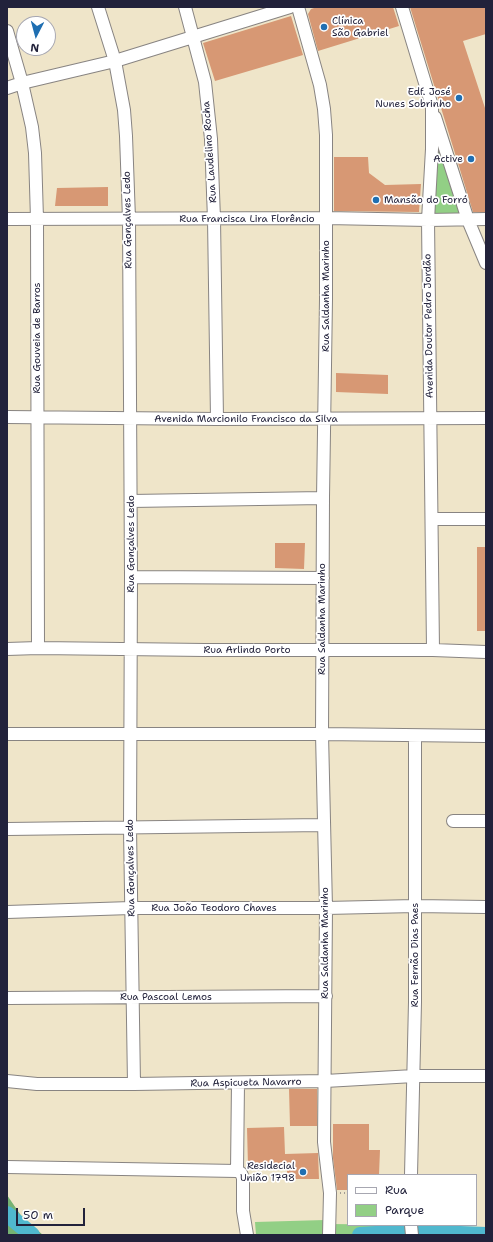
<!DOCTYPE html>
<html>
<head>
<meta charset="utf-8">
<style>
	body { margin:0 }
	#map { position:relative; width:493px; height:1242px; overflow:hidden; background:#efe5c9; font-family:"Shantell Sans",sans-serif }
	canvas { display:block }
	.frame { position:absolute; inset:0; border:8px solid #22223b; pointer-events:none }
	.legend { position:absolute; left:347px; top:1174px; width:130px; height:52px; box-sizing:border-box; background:#fff; border:1px solid #a7a7b1; margin:0; padding:5px 7px; list-style:none; font-size:12px; color:#22223b }
	.legend li { display:flex; align-items:center; gap:8px; height:20px }
	.legend b { width:20px; border:1px solid #a7a7b1 }
	.north { position:absolute; left:16px; top:16px; width:40px; height:40px; box-sizing:border-box; background:#fff; border:1px solid #a7a7b1; border-radius:50%; rotate:186deg; font-size:11px; font-weight:700; line-height:16px; text-align:center; color:#22223b }
	.north::after { content:''; display:block; margin:auto; width:14px; height:18px; background:#1f6fb2; clip-path:polygon(50% 0,100% 100%,50% 72%,0 100%) }
	.scale { position:absolute; left:16px; top:1208px; width:69px; height:18px; box-sizing:border-box; border:2px solid #22223b; border-top:0; padding-left:5px; font-size:12px; line-height:14px; white-space:nowrap; color:#22223b; -webkit-text-stroke:3px #fff; paint-order:stroke }
</style>
</head>
<body>
<div id="map">
<canvas width="493" height="1242"></canvas>
<div class="frame"></div>
<ul class="legend">
<li><b style="height:5px;background:#fff"></b>Rua</li>
<li><b style="height:11px;background:#92cf85"></b>Parque</li>
</ul>
<div class="north">N</div>
<div class="scale">50 m</div>
</div>
<script>
const context = document.querySelector('canvas').getContext('2d');
context.lineJoin = 'round';
function fill(path, color) { context.fillStyle = color; context.fill(path, 'evenodd'); }
const toPath = rows => new Path2D(rows.map(r => 'M' + r).join(''));
function trace(path, color, width, dash) { context.strokeStyle = color; context.lineWidth = width; context.lineCap = dash ? 'butt' : 'round'; context.setLineDash(dash || []); context.stroke(path); }
function label(font, color, halo, rows, align = 'center') {
  context.font = font + ' "Shantell Sans",sans-serif'; context.lineWidth = 3.5; context.setLineDash([]); context.textBaseline = 'middle'; context.strokeStyle = halo; context.fillStyle = color; for (const [text, x, y, turn = 0] of rows) {
    context.save(); context.translate(x, y); context.rotate((+turn || 0) * Math.PI / 180); context.textAlign = isNaN(turn) ? turn : align; if (halo) context.strokeText(text, 0, 0); context.fillText(text, 0, 0); context.restore();
  }
}
fill(toPath([
	[435,129,467,219,430,219],
	[325,1220,325,1235,256,1235,255,1222],
	[331,1224,409,1225,409,1235,332,1235]
]), '#92cf85');
fill(toPath([
	[7,1195,22,1217,43,1235,7,1235]
]), '#75b272');
trace(toPath([
	[7,1214,32,1235],
	[360,1235,409,1232,486,1235]
]), '#50b8ce', 16);
fill(toPath([
	[317,7,393,7,399,26,318,51,308,14,311,9],
	[410,7,486,7,486,34,463,41,486,111,486,212,473,212],
	[291,16,303,55,215,81,203,43],
	[334,157,368,157,369,173,385,185,421,184,419,212,334,211],
	[108,187,108,206,55,206,57,188],
	[336,373,388,375,388,394,336,392],
	[275,543,305,543,304,569,275,568],
	[477,547,486,547,486,631,477,631],
	[289,1089,317,1089,317,1126,290,1126],
	[333,1124,369,1124,369,1150,380,1150,379,1175,348,1175,348,1190,337,1190,333,1158],
	[284,1127,285,1154,318,1153,319,1179,287,1179,287,1166,248,1166,247,1128]
]), '#d79874');
const minor = toPath([
	[98,7,115,61,124,110,126,136,129,219,131,577,130,828,134,1084],
	[185,7,205,82,211,139,214,219,217,419],
	[298,7,320,85,324,109,326,135,326,299,323,498,322,734,326,908,324,1142,330,1193,329,1235],
	[402,7,432,106,432,149,428,220,433,650],
	[7,31,22,83,32,127,35,153,37,219,38,648],
	[7,88,22,83,115,61,290,7],
	[435,117,468,220,486,263],
	[7,219,327,218,428,220,486,219],
	[7,417,217,419,486,418],
	[131,501,323,498],
	[432,519,486,519],
	[131,577,323,578],
	[7,649,38,648,205,650,433,650,486,652],
	[7,734,322,734,486,736],
	[453,821,486,821],
	[7,829,323,825],
	[7,912,131,908,326,908,415,906,486,907],
	[7,998,326,996],
	[7,1081,37,1084,134,1084,325,1081,414,1076,486,1076],
	[238,1083,237,1171,241,1173,243,1178,243,1211,247,1235],
	[7,1167,237,1171],
	[411,1175,415,1002,415,736],
	[411,1225,412,1235]
]);
trace(minor, '#888482', 14);
trace(toPath([
	[340,1193,348,1193]
]), '#888482', 1.5, [1, 3]);
trace(minor, '#fff', 12);
for (const [x, y, r, color] of [
	[324,27,4,"#1f6fb2"],
	[459,98,4,"#1f6fb2"],
	[471,159,4,"#1f6fb2"],
	[376,200,4,"#1f6fb2"],
	[303,1172,4,"#1f6fb2"]
]) { const dot = new Path2D(); dot.arc(x, y, r, 0, 2 * Math.PI); context.fillStyle = color; context.fill(dot); trace(dot, '#fff', 1.5); }
label('10px', '#22223b', '#fff', [
	["Clínica",332,21,"left"],
	["São Gabriel",332,33,"left"],
	["Edf. José",451,92],
	["Nunes Sobrinho",451,104],
	["Active",463,159],
	["Mansão do Forró",384,200,"left"],
	["Residecial",295,1166],
	["União 1798",295,1178]
], 'right');
label('10px', '#22223b', '#fff', [
	["Rua Laudelino Rocha",210,152,-94],
	["Rua Francisca Lira Florêncio",247,219],
	["Rua Gonçalves Ledo",128,220,-91],
	["Rua Saldanha Marinho",326,296,-90],
	["Avenida Doutor Pedro Jordão",429,326,-91],
	["Rua Gouveia de Barros",37,338,-90],
	["Avenida Marcionilo Francisco da Silva",246,419],
	["Rua Gonçalves Ledo",131,544,-90],
	["Rua Saldanha Marinho",322,619,-90],
	["Rua Arlindo Porto",247,650],
	["Rua Gonçalves Ledo",131,868,-91],
	["Rua João Teodoro Chaves",214,908],
	["Rua Saldanha Marinho",325,943,-90],
	["Rua Fernão Dias Paes",415,955,-90],
	["Rua Pascoal Lemos",166,997],
	["Rua Aspicueta Navarro",246,1083,-1]
]);
</script>
</body>
</html>
